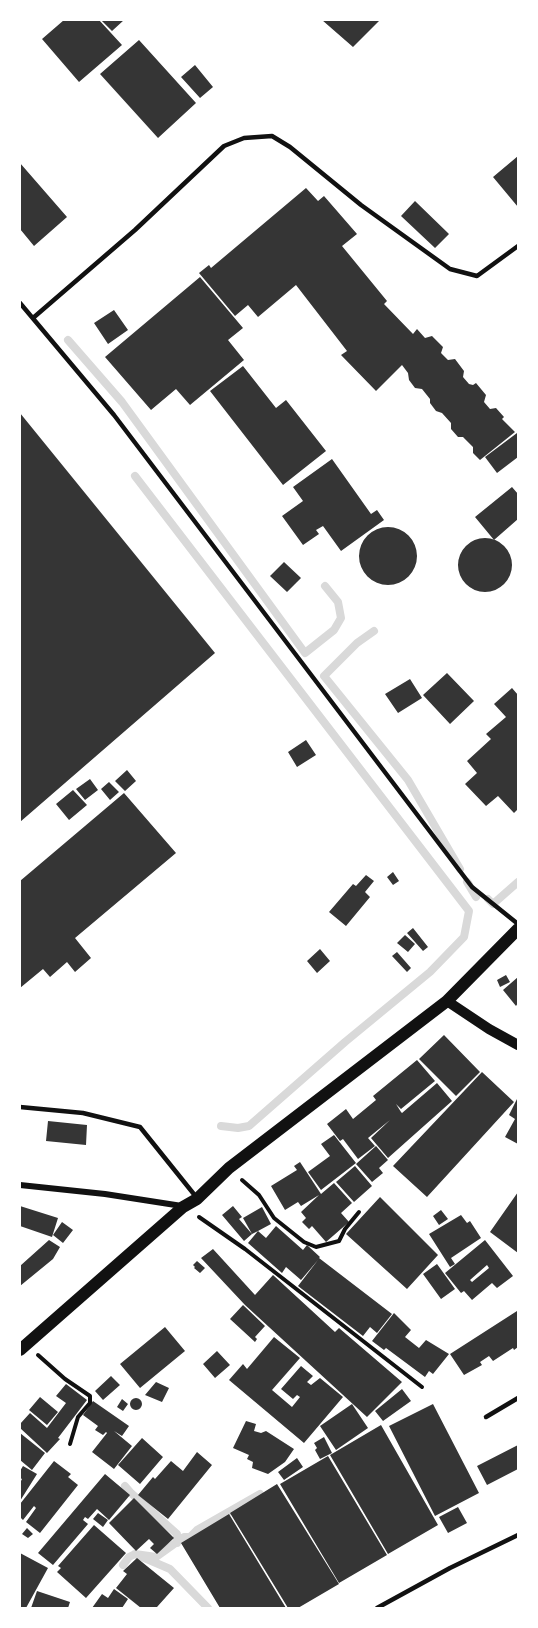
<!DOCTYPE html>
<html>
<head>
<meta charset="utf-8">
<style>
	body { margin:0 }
	#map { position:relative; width:538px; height:1628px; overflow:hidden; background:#fff; font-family:"IBM Plex Serif",serif }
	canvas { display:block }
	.frame { position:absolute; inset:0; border:21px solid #fff; pointer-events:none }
</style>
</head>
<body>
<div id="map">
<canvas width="538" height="1628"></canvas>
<div class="frame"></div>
</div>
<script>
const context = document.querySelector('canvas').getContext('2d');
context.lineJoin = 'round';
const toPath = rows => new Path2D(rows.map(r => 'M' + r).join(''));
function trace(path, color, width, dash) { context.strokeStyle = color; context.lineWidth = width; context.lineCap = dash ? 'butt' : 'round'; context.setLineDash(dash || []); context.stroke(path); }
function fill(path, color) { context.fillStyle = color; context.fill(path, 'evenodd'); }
trace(toPath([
	[68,340,122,402,305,653,334,630,341,618,338,602,325,586],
	[135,476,469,911,464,937,430,972,345,1042,249,1126,238,1128,221,1126],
	[374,631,357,643,324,676,408,780,460,869],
	[467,882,476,897,468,883],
	[488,899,493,904,518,882],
	[125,1486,131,1493,177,1534,177,1543],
	[135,1554,156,1557,184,1537,190,1537,197,1530,260,1494],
	[123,1565,129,1557,135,1554,170,1569,208,1608]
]), '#d9d9d9', 8);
fill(toPath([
	[64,20,99,20,122,45,79,82,42,39],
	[101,20,124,20,112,31],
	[322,20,380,20,353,47],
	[139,40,196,103,158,138,100,74],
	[195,65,213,87,200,98,181,77],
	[518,156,518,207,493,177],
	[20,163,67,217,34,246,20,229],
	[306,188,318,201,324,196,357,234,342,246,387,301,384,304,413,334,417,329,425,338,432,336,443,347,441,353,448,360,455,359,464,371,463,377,469,384,473,385,476,383,486,395,484,402,490,409,496,408,504,417,502,419,515,432,480,460,473,453,473,447,463,437,458,437,451,429,451,423,442,413,436,411,430,403,430,399,422,389,415,388,409,380,408,373,402,365,376,391,341,355,347,351,296,285,258,317,248,305,235,316,199,273,209,265,211,268],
	[415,201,449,234,435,248,401,216],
	[200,277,243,328,228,340,244,360,190,405,176,389,151,410,105,357],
	[114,310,128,330,108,344,94,323],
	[243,366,276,408,286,400,326,451,283,485,210,391],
	[20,413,215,653,20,822],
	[517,433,518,457,497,473,485,457],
	[332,459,371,514,377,510,384,520,341,551,323,526,316,530,319,534,303,545,282,516,303,501,293,487],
	[512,487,518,494,518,519,494,540,475,517],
	'359 556a29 29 0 1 1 58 0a29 29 0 1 1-58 0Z',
	'458 565a27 27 0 1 1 54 0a27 27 0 1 1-54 0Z',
	[284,562,301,578,287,592,270,576],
	[447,673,474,701,450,724,423,695],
	[410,679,422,698,398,713,385,694],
	[512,688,518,695,518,809,514,813,498,796,486,806,465,784,477,773,467,761,491,739,486,734,506,717,494,704],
	[306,740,316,755,297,767,288,752],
	[127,770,136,781,125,791,115,781],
	[90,779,98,790,85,800,76,789],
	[109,782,119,792,110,800,101,789],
	[73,790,87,805,69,820,56,804],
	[124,793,176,853,75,938,91,958,75,972,67,962,50,977,43,969,20,988,20,881],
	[393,872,399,881,393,885,387,877],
	[366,875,374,881,365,892,370,897,346,926,329,912,353,884,356,886],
	[413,928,428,947,423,951,407,933],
	[405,935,415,944,408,952,397,943],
	[320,949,330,961,317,973,307,961],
	[397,952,411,968,407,972,392,956],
	[506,975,510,982,500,987,497,980],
	[518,977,518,1003,516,1006,503,990],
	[444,1035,480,1072,456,1096,419,1059],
	[417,1060,435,1081,401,1109,396,1104,401,1112,402,1113,437,1083,452,1101,388,1158,371,1138,390,1120,368,1138,375,1146,358,1159,343,1139,340,1141,327,1124,346,1109,353,1119,376,1100,373,1096],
	[482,1072,514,1102,427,1197,393,1166],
	[518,1097,518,1144,505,1137,515,1119,509,1115],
	[48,1121,87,1125,86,1145,46,1141],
	[334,1135,356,1163,321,1190,308,1172,330,1156,321,1144],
	[376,1146,388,1160,379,1168,383,1173,372,1182,356,1164],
	[300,1162,321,1194,334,1183,352,1203,341,1213,349,1222,326,1242,312,1226,309,1229,302,1222,306,1218,301,1212,319,1195,301,1206,298,1202,285,1210,271,1186,297,1170,294,1166],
	[355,1166,372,1186,354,1202,336,1182],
	[518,1192,518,1253,490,1232],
	[380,1197,438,1255,407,1289,346,1234],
	[20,1206,58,1218,52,1237,20,1226],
	[233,1206,242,1217,239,1219,252,1234,244,1241,222,1215],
	[262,1207,271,1224,258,1231,266,1238,276,1226,303,1250,307,1245,320,1257,319,1258,392,1314,377,1333,370,1327,363,1336,298,1286,318,1260,301,1280,286,1267,282,1273,248,1243,258,1231,252,1234,243,1218],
	[441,1210,448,1219,439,1225,433,1216],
	[461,1215,467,1223,470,1221,481,1238,451,1258,455,1264,450,1267,429,1234],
	[62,1222,73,1230,63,1243,53,1235],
	[49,1240,60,1247,53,1259,20,1286,20,1266],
	[485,1240,513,1276,497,1288,492,1283,472,1300,464,1291,461,1293,445,1273],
	[487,1265,489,1268,472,1282,470,1280],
	[213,1249,255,1295,273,1275,335,1332,339,1328,402,1382,367,1417,245,1305,201,1258],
	[197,1261,205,1268,200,1273,194,1268,195,1267,193,1265],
	[437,1264,455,1289,441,1299,423,1274],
	[243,1305,265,1326,255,1337,257,1339,255,1342,230,1319],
	[517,1311,518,1314,518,1347,514,1350,513,1348,493,1361,489,1356,480,1362,482,1365,464,1375,450,1354],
	[394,1313,411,1330,405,1337,419,1348,426,1340,449,1354,433,1374,429,1371,425,1377,386,1348,384,1350,372,1341],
	[165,1327,185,1351,140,1388,120,1364],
	[274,1337,300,1358,272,1390,292,1407,300,1397,297,1395,293,1399,281,1389,301,1366,313,1376,307,1382,311,1385,320,1378,343,1397,304,1443,229,1380,243,1364,247,1369],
	[217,1351,230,1365,215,1378,203,1364],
	[111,1376,120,1385,103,1400,95,1391],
	[156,1382,169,1388,162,1402,145,1395],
	[66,1384,87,1400,58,1438,60,1439,47,1453,20,1428,20,1424,30,1413,47,1428,66,1403,56,1396],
	[402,1389,411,1401,383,1421,375,1411],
	[40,1397,58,1412,47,1425,29,1410],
	'130 1404a6 6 0 1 1 12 0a6 6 0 1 1-12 0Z',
	[122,1399,128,1404,123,1411,117,1407],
	[93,1401,129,1426,122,1436,114,1431,132,1446,114,1469,92,1452,107,1433,106,1432,103,1435,95,1430,98,1426,83,1415],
	[352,1404,368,1428,336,1450,320,1426],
	[433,1404,479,1493,435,1516,389,1426],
	[246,1421,256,1424,254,1431,261,1433,266,1431,294,1449,285,1462,268,1474,252,1468,253,1462,247,1459,249,1455,233,1448],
	[381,1425,438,1525,388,1554,330,1455],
	[20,1433,45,1453,32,1470,20,1460],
	[324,1437,332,1453,320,1459,315,1450,317,1448,314,1443],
	[142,1438,163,1457,140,1484,118,1465],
	[518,1445,518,1469,487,1485,477,1466],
	[197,1452,212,1465,168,1519,138,1495,153,1477,155,1479,171,1461,183,1471],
	[328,1456,387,1555,339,1583,280,1484],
	[297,1458,303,1467,284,1480,278,1472],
	[54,1461,71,1474,68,1477,78,1485,40,1533,26,1522,36,1508,34,1506,23,1520,20,1517,20,1504],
	[23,1466,37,1474,20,1501,20,1483,22,1479,20,1478,20,1471],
	[105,1474,130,1495,109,1520,97,1509,88,1519,85,1517,83,1520,88,1524,53,1565,38,1553],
	[277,1484,339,1584,298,1608,288,1608,230,1513],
	[134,1498,174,1538,157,1554,150,1548,154,1544,149,1539,136,1551,109,1523],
	[458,1507,467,1523,448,1533,439,1517],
	[98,1513,108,1520,103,1527,93,1519],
	[229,1514,286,1608,220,1608,181,1543],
	[94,1525,126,1553,86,1598,57,1572,61,1568,58,1566],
	[27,1528,33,1534,28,1538,22,1534],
	[20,1553,48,1568,26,1608,20,1608],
	[137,1558,174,1588,157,1607,159,1608,141,1608,116,1588,127,1574,123,1571],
	[114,1589,128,1599,122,1608,92,1608,102,1594,108,1598],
	[37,1591,70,1602,68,1608,31,1608]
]), '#353535');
trace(toPath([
	[242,1180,259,1195,274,1218,304,1242,316,1247,339,1241,345,1229,359,1212],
	[199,1217,245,1249,422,1387],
	[38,1355,65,1379,90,1396,90,1403,78,1417,70,1444]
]), '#111', 4);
trace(toPath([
	[20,303,114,415,472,887,518,924],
	[33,318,135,230,224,146,244,138,272,136,290,147,361,205,450,269,477,276,518,246],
	[20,1107,83,1113,140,1127,197,1198],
	[486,1417,518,1398],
	[377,1608,450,1568,518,1535]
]), '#111', 4.5);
trace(toPath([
	[20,1185,105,1194,182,1206]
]), '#111', 6);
trace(toPath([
	[447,1001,489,1029,518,1045]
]), '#111', 10);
trace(toPath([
	[20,1350,183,1207,197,1199,229,1168,447,1001,518,929]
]), '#111', 12);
</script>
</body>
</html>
